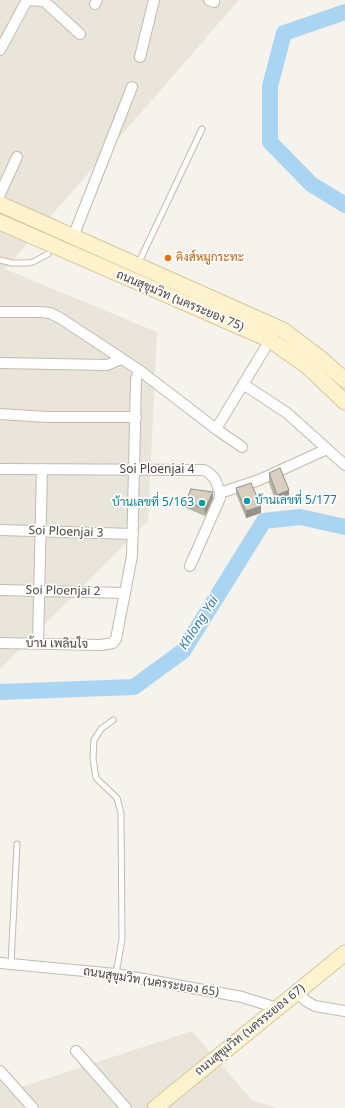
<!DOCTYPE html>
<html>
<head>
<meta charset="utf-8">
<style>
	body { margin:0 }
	canvas { display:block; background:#f6f3ec }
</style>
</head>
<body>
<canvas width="345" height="1108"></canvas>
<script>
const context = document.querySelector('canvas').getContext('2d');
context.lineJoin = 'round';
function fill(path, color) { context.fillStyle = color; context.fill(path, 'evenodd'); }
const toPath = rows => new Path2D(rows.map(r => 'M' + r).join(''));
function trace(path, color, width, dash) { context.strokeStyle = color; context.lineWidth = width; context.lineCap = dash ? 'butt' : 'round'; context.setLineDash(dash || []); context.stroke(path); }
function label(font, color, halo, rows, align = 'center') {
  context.font = font + ' "Noto Sans",Sarabun,sans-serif'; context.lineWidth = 3.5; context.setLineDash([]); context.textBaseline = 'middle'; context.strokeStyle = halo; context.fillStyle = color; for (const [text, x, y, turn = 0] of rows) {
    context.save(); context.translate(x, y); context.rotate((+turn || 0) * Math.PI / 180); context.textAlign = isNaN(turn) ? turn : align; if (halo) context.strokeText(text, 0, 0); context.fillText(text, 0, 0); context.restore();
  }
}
fill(toPath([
	[0,0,239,0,5,269,157,332,148,521,0,669],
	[192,1031,252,1100,277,1108,0,1108,0,1078,12,1090]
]), '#eae5da');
trace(toPath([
	[345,12,284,33,270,86,270,142,311,184,345,205],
	[0,692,134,687,183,651,264,521,300,517,345,527]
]), '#a9d4f2', 16);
const lane = toPath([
	[0,260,12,263,27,263,33,262,48,254],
	[138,264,202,129],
	[113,720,101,729,94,740,93,759,96,778,117,798,121,813,122,939,116,974],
	[11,964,17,844]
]);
const street = toPath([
	[209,0,214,2,214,0],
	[95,4,97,0],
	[0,50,27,0,44,1,80,34],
	[140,57,154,0],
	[0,194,17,157],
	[73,237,132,87],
	[0,312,41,312,50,313,60,318,139,370,216,429,242,447],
	[0,363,107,365,121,359],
	[243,384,287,413,345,465],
	[0,414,47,417,136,417],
	[216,429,270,340],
	[0,469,204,470,208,472,215,479,220,493,220,498,190,566],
	[220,493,259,480,327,449],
	[0,530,133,534],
	[0,590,125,593],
	[0,643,101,645,113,643,116,639,132,556,136,379,139,370],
	[38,643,42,469],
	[0,963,116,974,242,997,277,1008],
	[297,992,306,1001,315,1006,345,1011],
	[76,1051,126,1108],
	[0,1071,33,1108]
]);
const secondary = toPath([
	[0,204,283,330,320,358,345,380],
	[0,222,270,340,307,366,345,402],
	[155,1108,345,953]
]);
trace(lane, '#c2bbae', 7);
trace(street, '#c2bbae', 12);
trace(secondary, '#d6c79b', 17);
trace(lane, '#fff', 5);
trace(street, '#fff', 10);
trace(secondary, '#fff3cd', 15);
fill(toPath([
	[269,473,289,500,277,505,269,483],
	[236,488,261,513,246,518,236,494],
	[213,498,205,516,186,508,186,501]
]), '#bab2a6');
fill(toPath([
	[289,490,289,500,277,505,277,495],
	[213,492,213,498,205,516,205,509],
	[261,506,261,513,246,518,246,511]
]), '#979187');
const building = toPath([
	[280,468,289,490,277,495,269,473,280,468],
	[251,483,261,506,246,511,236,488,251,483],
	[191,489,213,492,205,509,186,501,191,489]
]);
fill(building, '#d8cfc1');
trace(building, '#979187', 1);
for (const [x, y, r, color] of [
	[168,258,4,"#e8710a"],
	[247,501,4,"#0f9aa8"],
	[202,503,4,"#0f9aa8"]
]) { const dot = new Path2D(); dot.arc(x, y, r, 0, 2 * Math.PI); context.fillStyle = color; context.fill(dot); trace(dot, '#fff', 1.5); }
label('12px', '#c56008', '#fff', [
	["คิงส์หมูกระทะ",176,258]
], 'left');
label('12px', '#4b4439', '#fff', [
	["ถนนสุขุมวิท (นครระยอง 75)",180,301,23],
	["Soi Ploenjai 4",157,470],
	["Soi Ploenjai 3",66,532,2],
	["Soi Ploenjai 2",63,591,1],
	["บ้าน เพลินใจ",57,644,1],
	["ถนนสุขุมวิท (นครระยอง 65)",151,982,9],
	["ถนนสุขุมวิท (นครระยอง 67)",250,1030,-39]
]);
label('12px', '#0d838f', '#fff', [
	["บ้านเลขที่ 5/177",255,501],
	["บ้านเลขที่ 5/163",194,503,"right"]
], 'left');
label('italic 13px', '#2e7ab2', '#fff', [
	["Khlong Yai",199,623,-57]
]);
</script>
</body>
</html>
